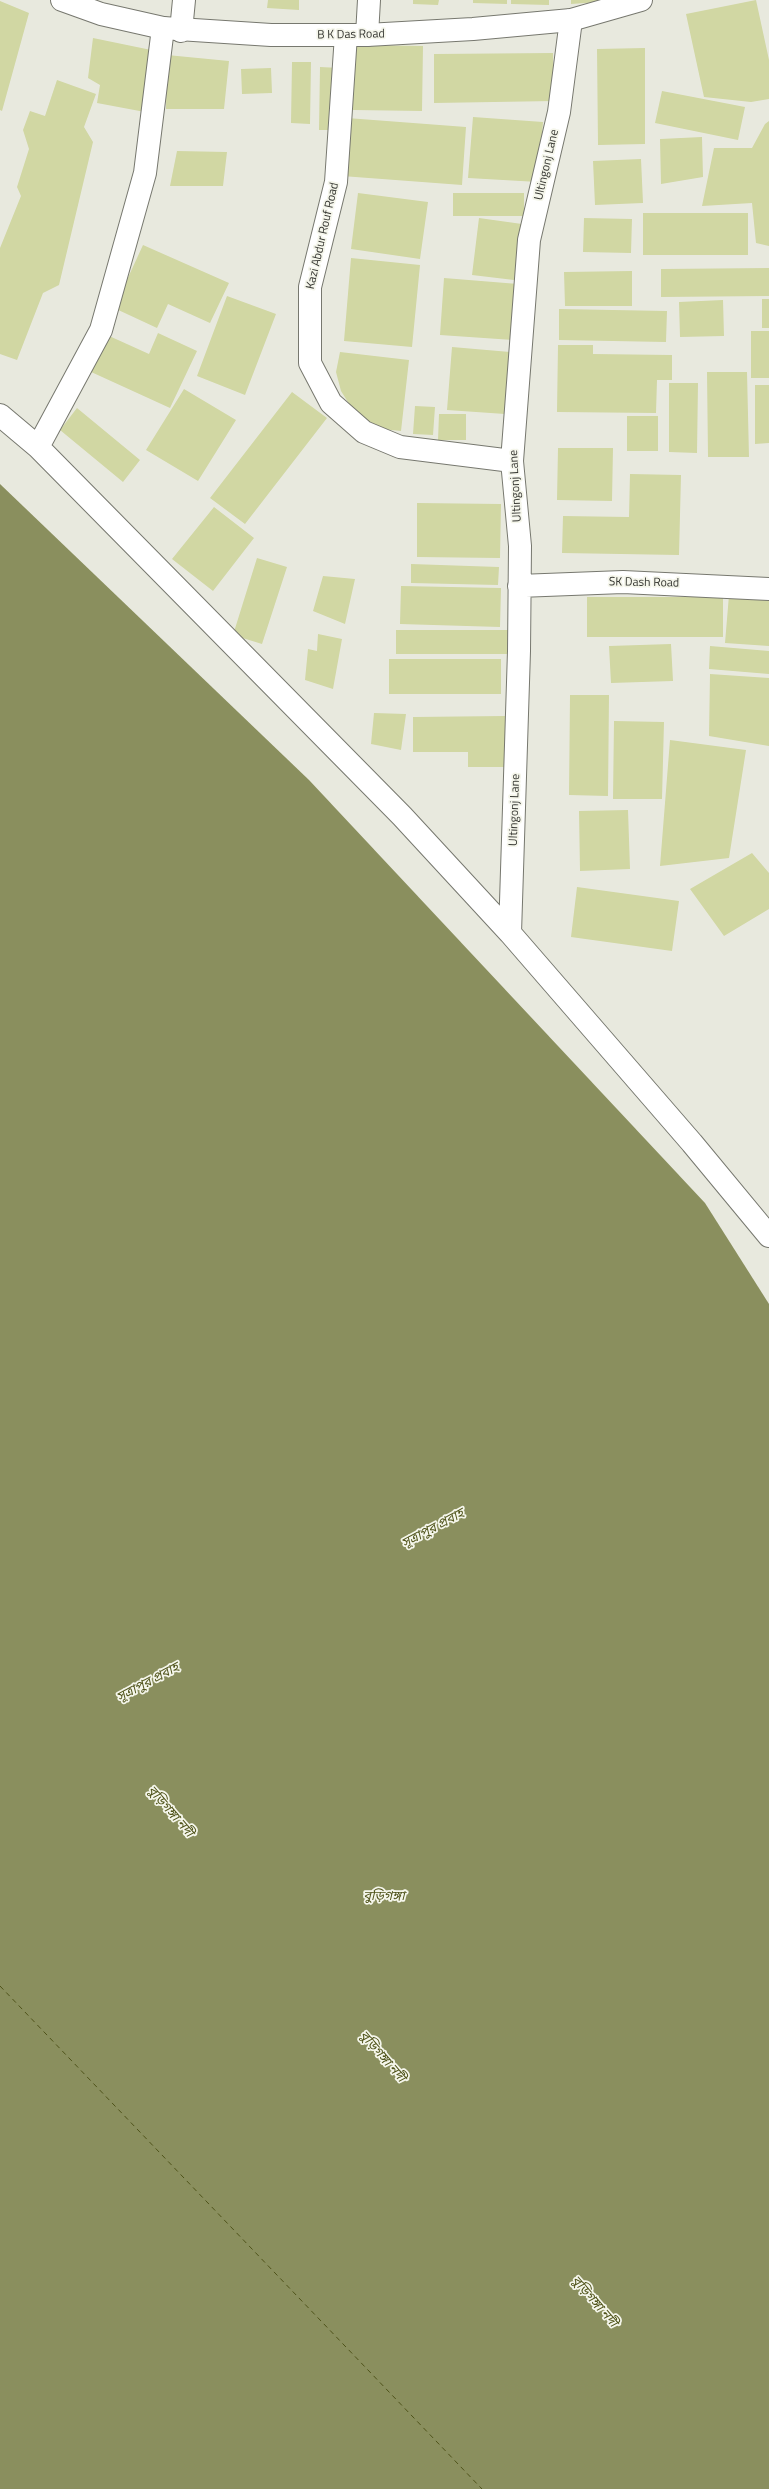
<!DOCTYPE html>
<html>
<head>
<meta charset="utf-8">
<style>
	body { margin:0 }
	canvas { display:block; background:#e8e9de }
</style>
</head>
<body>
<canvas width="769" height="2489"></canvas>
<script>
const context = document.querySelector('canvas').getContext('2d');
context.lineJoin = 'round';
function fill(path, color) { context.fillStyle = color; context.fill(path, 'evenodd'); }
const toPath = rows => new Path2D(rows.map(r => 'M' + r).join(''));
function trace(path, color, width, dash) { context.strokeStyle = color; context.lineWidth = width; context.lineCap = dash ? 'butt' : 'round'; context.setLineDash(dash || []); context.stroke(path); }
function label(font, color, halo, rows, align = 'center') {
  context.font = font + ' "Titillium Web","Noto Sans Bengali",sans-serif'; context.lineWidth = 3.5; context.setLineDash([]); context.textBaseline = 'middle'; context.strokeStyle = halo; context.fillStyle = color; for (const [text, x, y, turn = 0] of rows) {
    context.save(); context.translate(x, y); context.rotate((+turn || 0) * Math.PI / 180); context.textAlign = isNaN(turn) ? turn : align; if (halo) context.strokeText(text, 0, 0); context.fillText(text, 0, 0); context.restore();
  }
}
fill(toPath([
	[0,484,309,780,705,1203,769,1304,769,2489,0,2489]
]), '#8a8f5e');
trace(toPath([
	[0,1986,482,2489]
]), '#4f531a', 1, [5, 4]);
fill(toPath([
	[268,0,299,0,299,10,267,8],
	[413,0,439,0,438,5,413,4],
	[473,0,507,0,507,4,473,3],
	[511,0,549,0,549,5,511,4],
	[571,0,613,0,613,1,571,4],
	[756,0,769,60,769,99,751,102,704,97,686,14],
	[0,1,29,13,2,111,0,110],
	[93,38,156,51,145,112,97,103,100,85,88,78],
	[353,45,423,46,422,111,353,110],
	[645,48,645,144,598,145,597,49],
	[553,53,554,101,434,103,434,54],
	[167,55,229,61,224,109,166,109],
	[292,62,311,62,310,124,291,123],
	[320,67,340,68,338,130,319,130],
	[271,68,272,93,242,94,241,69],
	[57,80,96,94,84,127,93,142,59,285,43,293,17,360,0,354,0,248,21,196,17,187,29,149,23,130,30,111,45,116],
	[662,91,745,107,738,140,655,123],
	[473,117,543,122,538,182,468,178],
	[347,118,466,127,462,185,342,176],
	[769,121,769,246,756,243,752,203,702,206,714,148,752,148,765,124],
	[702,137,703,177,661,184,660,139],
	[177,151,227,152,223,186,170,186],
	[641,159,643,203,595,205,593,161],
	[358,193,428,202,420,259,351,249],
	[453,193,524,193,524,216,453,216],
	[643,213,748,213,748,255,643,255],
	[479,218,522,224,514,280,472,275],
	[584,218,632,219,631,253,583,252],
	[143,245,229,283,210,323,168,304,157,328,114,308],
	[351,258,420,265,412,347,344,341],
	[769,268,769,296,661,297,661,269],
	[632,271,632,306,565,306,564,272],
	[444,278,518,284,513,340,440,335],
	[227,296,276,314,245,395,197,376],
	[762,299,769,299,769,328,762,328],
	[723,300,724,336,680,337,679,302],
	[559,309,667,311,666,342,559,340],
	[751,331,769,331,769,378,751,378],
	[158,333,197,351,170,408,89,371,107,335,149,354],
	[558,345,593,345,593,354,672,355,672,380,657,380,656,413,557,412],
	[452,347,510,352,505,414,447,410],
	[340,352,409,360,401,431,373,428,351,407,341,391,336,372],
	[707,372,747,372,749,457,708,457],
	[669,383,698,383,697,453,669,452],
	[755,385,769,385,769,443,755,444],
	[184,389,236,420,198,481,146,450],
	[292,392,327,418,245,524,210,498],
	[415,406,435,407,433,435,413,434],
	[77,408,140,460,123,482,60,430],
	[439,414,466,414,466,440,438,440],
	[627,416,658,416,658,451,627,451],
	[558,448,613,448,612,501,557,500],
	[630,474,681,475,679,555,562,553,563,516,629,517],
	[417,503,501,504,500,558,417,557],
	[214,507,254,538,213,591,172,559],
	[257,558,287,567,262,644,233,635],
	[411,564,499,567,498,585,411,583],
	[323,576,355,579,345,624,313,611],
	[401,586,501,588,500,627,400,624],
	[729,595,769,599,769,646,725,643],
	[587,597,723,597,723,637,587,637],
	[396,630,511,630,511,654,396,654],
	[318,634,342,639,333,689,305,680,308,649,317,651],
	[671,644,673,681,611,683,609,646],
	[710,646,769,651,769,674,709,669],
	[389,659,501,659,501,694,389,694],
	[710,674,769,678,769,746,709,736],
	[570,695,609,695,608,796,569,795],
	[374,713,406,714,401,750,371,744],
	[505,716,505,767,468,767,468,752,413,752,413,717],
	[614,721,664,722,662,799,613,799],
	[670,740,746,750,729,858,660,866],
	[628,810,630,869,580,871,579,811],
	[752,853,769,873,769,909,724,936,690,889],
	[577,887,679,901,672,951,571,937]
]), '#d1d7a3');
const minor = toPath([
	[181,31,184,0],
	[346,35,336,182,310,287,310,363,331,403,364,432,400,447,512,461],
	[367,35,369,0],
	[0,415,38,447,402,816,510,933,692,1143,769,1236],
	[38,447,101,330,145,173,163,28],
	[519,586,623,582,769,589],
	[510,933,519,651,520,546,512,461,529,240,559,112,571,20]
]);
const tertiary = toPath([
	[62,0,101,14,163,28,271,35,367,35,473,29,571,20,641,0]
]);
trace(minor, '#77786f', 24);
trace(tertiary, '#77786f', 24);
trace(minor, '#fff', 22);
trace(tertiary, '#fff', 22);
label('12px', '#363732', '#f5f6eb', [
	["B K Das Road",351,35,-1],
	["Ultingonj Lane",547,165,-77],
	["Kazi Abdur Rouf Road",323,236,-77],
	["Ultingonj Lane",516,486,-93],
	["SK Dash Road",644,583,1],
	["Ultingonj Lane",515,810,-88]
]);
label('italic 13px', '#4f531a', '#f5f6eb', [
	["সূত্রাপুর প্রবাহ",433,1529,-28],
	["সূত্রাপুর প্রবাহ",148,1683,-28],
	["বুড়িগঙ্গা নদী",170,1812,49],
	["বুড়িগঙ্গা",384,1897],
	["বুড়িগঙ্গা নদী",382,2057,49],
	["বুড়িগঙ্গা নদী",594,2302,49]
]);
</script>
</body>
</html>
